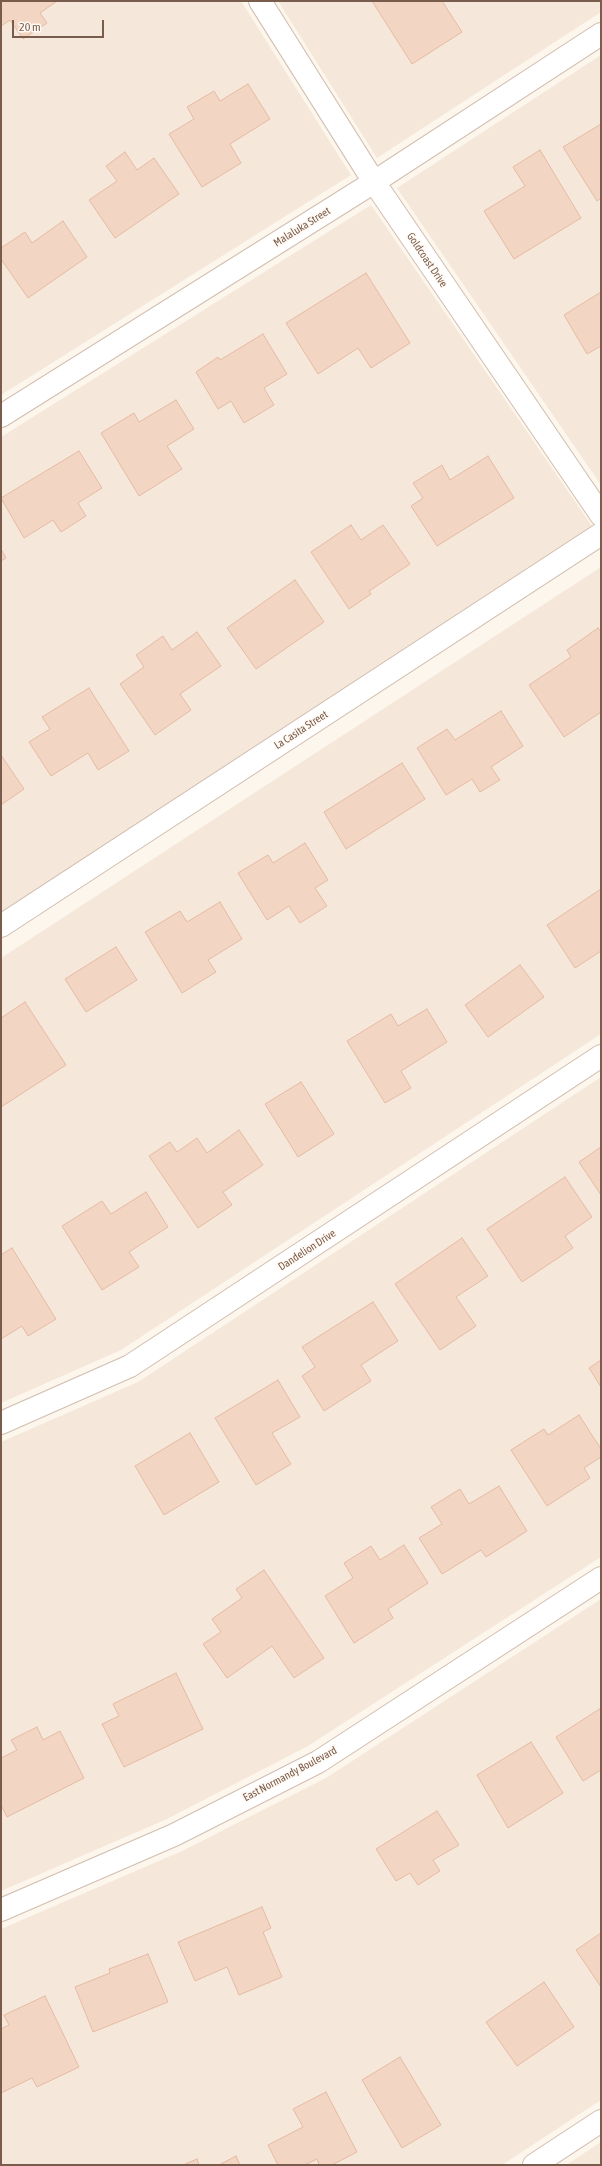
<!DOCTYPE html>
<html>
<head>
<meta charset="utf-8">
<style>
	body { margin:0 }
	#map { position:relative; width:602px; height:2166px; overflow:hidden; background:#fdf6ec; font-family:"Asap Condensed",sans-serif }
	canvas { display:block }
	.frame { position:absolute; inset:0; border:2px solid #7a5c4d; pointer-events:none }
	.scale { position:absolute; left:12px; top:20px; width:92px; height:18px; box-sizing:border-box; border:2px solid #7a5c4d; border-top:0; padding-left:5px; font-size:12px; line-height:14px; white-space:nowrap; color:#7a5c4d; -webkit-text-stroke:3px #fffaf3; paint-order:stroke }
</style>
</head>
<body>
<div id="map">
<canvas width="602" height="2166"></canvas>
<div class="frame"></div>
<div class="scale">20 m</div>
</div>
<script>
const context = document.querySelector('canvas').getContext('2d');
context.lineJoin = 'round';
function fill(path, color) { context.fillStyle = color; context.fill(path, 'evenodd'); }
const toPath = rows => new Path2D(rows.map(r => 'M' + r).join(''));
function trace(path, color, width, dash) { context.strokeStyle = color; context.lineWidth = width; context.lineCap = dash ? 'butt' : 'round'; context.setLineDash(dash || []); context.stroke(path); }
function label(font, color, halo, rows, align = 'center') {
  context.font = font + ' "Asap Condensed",sans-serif'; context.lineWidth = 3; context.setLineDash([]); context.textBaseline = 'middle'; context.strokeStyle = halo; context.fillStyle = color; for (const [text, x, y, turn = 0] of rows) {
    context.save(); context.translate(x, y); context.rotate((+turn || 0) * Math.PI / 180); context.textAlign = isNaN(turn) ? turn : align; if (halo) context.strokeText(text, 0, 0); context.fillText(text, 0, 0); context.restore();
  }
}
fill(toPath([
	[1,1,241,1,351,175,1,395],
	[278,1,601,1,601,12,377,158],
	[601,55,601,485,397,188],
	[371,205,594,529,1,916,1,437],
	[601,567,601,1034,121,1350,1,1403,1,958],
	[601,1077,601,1557,308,1746,167,1819,1,1891,1,1442,138,1382],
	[601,1599,601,2100,502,2165,1,2165,1,1929,182,1851,326,1778],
	[601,2142,601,2165,566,2165]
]), '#f5e8da');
const building = toPath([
	[1,1,57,1,40,13,47,23,23,39,10,20,1,26,1,1],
	[372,1,442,1,462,32,412,64,372,1],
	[248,84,270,119,230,144,241,163,202,187,169,134,194,119,187,107,214,91,220,101,248,84],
	[601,124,601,198,597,201,563,147,601,124],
	[540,150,581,218,514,259,484,211,525,186,513,167,540,150],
	[125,152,137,170,154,158,179,194,115,238,89,200,117,181,106,166,125,152],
	[63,221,87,257,28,298,1,259,1,248,25,232,32,243,63,221],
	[366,273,410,343,371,368,358,348,318,374,286,323,366,273],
	[601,292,601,346,587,354,564,315,601,292],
	[263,334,287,374,264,388,274,405,244,423,231,401,218,409,196,372,218,357,220,360,263,334],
	[176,400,194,429,167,446,182,469,139,496,101,433,134,413,139,422,176,400],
	[79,451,102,488,78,503,86,516,61,532,53,520,24,538,1,498,79,451],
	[488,456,514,498,437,546,411,506,423,498,413,483,442,465,450,480,488,456],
	[351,525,361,540,383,525,410,564,369,591,371,594,349,609,311,552,351,525],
	[1,549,6,558,1,561,1,549],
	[295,580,324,622,256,669,227,628,295,580],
	[598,628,601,632,601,712,564,737,529,685,571,657,567,650,598,628],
	[197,632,221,666,180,694,191,710,155,735,120,684,144,667,136,655,163,636,172,650,197,632],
	[89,688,129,751,98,770,88,753,51,776,29,742,50,729,42,717,89,688],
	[501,711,523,746,491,767,500,780,480,792,472,779,446,795,417,748,447,729,455,740,501,711],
	[1,755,24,789,1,805,1,755],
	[402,763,425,799,346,849,324,812,402,763],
	[305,843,328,880,315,888,327,906,300,923,289,906,267,920,238,873,268,855,273,863,305,843],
	[601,889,601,951,575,968,547,925,601,889],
	[220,902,242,939,208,960,216,972,182,993,145,932,180,911,187,922,220,902],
	[116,947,137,980,86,1012,65,979,116,947],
	[520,965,544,997,488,1037,465,1005,520,965],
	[25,1002,66,1065,1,1107,1,1018,25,1002],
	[427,1009,447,1042,401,1071,411,1088,385,1103,347,1041,391,1014,398,1026,427,1009],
	[301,1082,334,1134,298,1157,265,1104,301,1082],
	[239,1130,263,1165,223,1192,232,1205,198,1228,149,1156,170,1142,177,1152,197,1138,207,1153,239,1130],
	[601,1147,601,1195,579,1162,601,1147],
	[565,1177,592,1217,565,1236,573,1248,522,1282,487,1229,565,1177],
	[146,1192,168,1227,129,1252,139,1267,102,1290,62,1226,102,1201,111,1214,146,1192],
	[462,1238,488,1276,456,1297,476,1326,440,1350,395,1284,462,1238],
	[12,1248,56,1319,28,1336,22,1326,1,1339,1,1255,12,1248],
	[373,1302,398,1341,361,1365,371,1381,324,1411,302,1376,315,1367,302,1347,373,1302],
	[601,1360,601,1387,589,1368,601,1360],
	[278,1380,300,1417,272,1433,291,1464,256,1485,215,1418,278,1380],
	[579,1415,601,1449,601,1457,584,1468,590,1478,547,1506,511,1450,544,1429,548,1435,579,1415],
	[190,1433,219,1482,164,1515,135,1466,190,1433],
	[499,1486,527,1531,486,1557,481,1550,442,1574,419,1538,442,1524,431,1507,460,1489,469,1504,499,1486],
	[404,1545,428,1583,388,1609,393,1618,354,1643,325,1596,353,1578,344,1563,371,1546,380,1560,404,1545],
	[264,1570,324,1658,294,1678,272,1646,227,1678,203,1644,221,1632,212,1619,242,1598,236,1589,264,1570],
	[176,1673,203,1729,124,1767,102,1724,119,1716,113,1704,176,1673],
	[601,1708,601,1770,583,1781,556,1737,601,1708],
	[37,1727,43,1740,60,1731,84,1778,7,1817,1,1805,1,1758,17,1750,11,1740,37,1727],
	[531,1742,563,1793,508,1828,477,1775,531,1742],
	[437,1811,459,1845,433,1860,440,1871,418,1885,410,1873,396,1881,376,1849,437,1811],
	[262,1907,271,1928,263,1932,282,1977,239,1995,227,1967,195,1981,178,1942,262,1907],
	[601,1933,601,1987,576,1950,601,1933],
	[148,1954,168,2002,93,2032,75,1987,110,1973,109,1969,148,1954],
	[544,1982,574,2027,517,2066,486,2022,544,1982],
	[45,1996,79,2067,37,2087,32,2078,1,2093,1,2029,9,2025,4,2015,45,1996],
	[400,2057,441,2125,402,2148,362,2080,400,2057],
	[326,2092,357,2152,332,2165,319,2165,317,2159,305,2165,278,2165,268,2145,303,2127,293,2109,326,2092],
	[236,2156,240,2165,219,2165,236,2156],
	[197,2159,199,2165,183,2165,197,2159]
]);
fill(building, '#f3d5c3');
trace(building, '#e6bba3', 1);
const minor = toPath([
	[260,1,374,182,601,515],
	[1,416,374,182,601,34],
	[1,926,601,534],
	[1,1423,130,1366,601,1056],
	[1,1910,174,1835,318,1762,601,1578],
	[534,2165,601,2121]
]);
trace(minor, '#d1beb0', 24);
trace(minor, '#fff', 22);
label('11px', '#7a5c4d', '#fffaf3', [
	["Malaluka Street",302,227,-32],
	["Goldcoast Drive",427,260,56],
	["La Casita Street",301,730,-33],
	["Dandelion Drive",307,1250,-33],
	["East Normandy Boulevard",290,1774,-28]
]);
</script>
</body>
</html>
